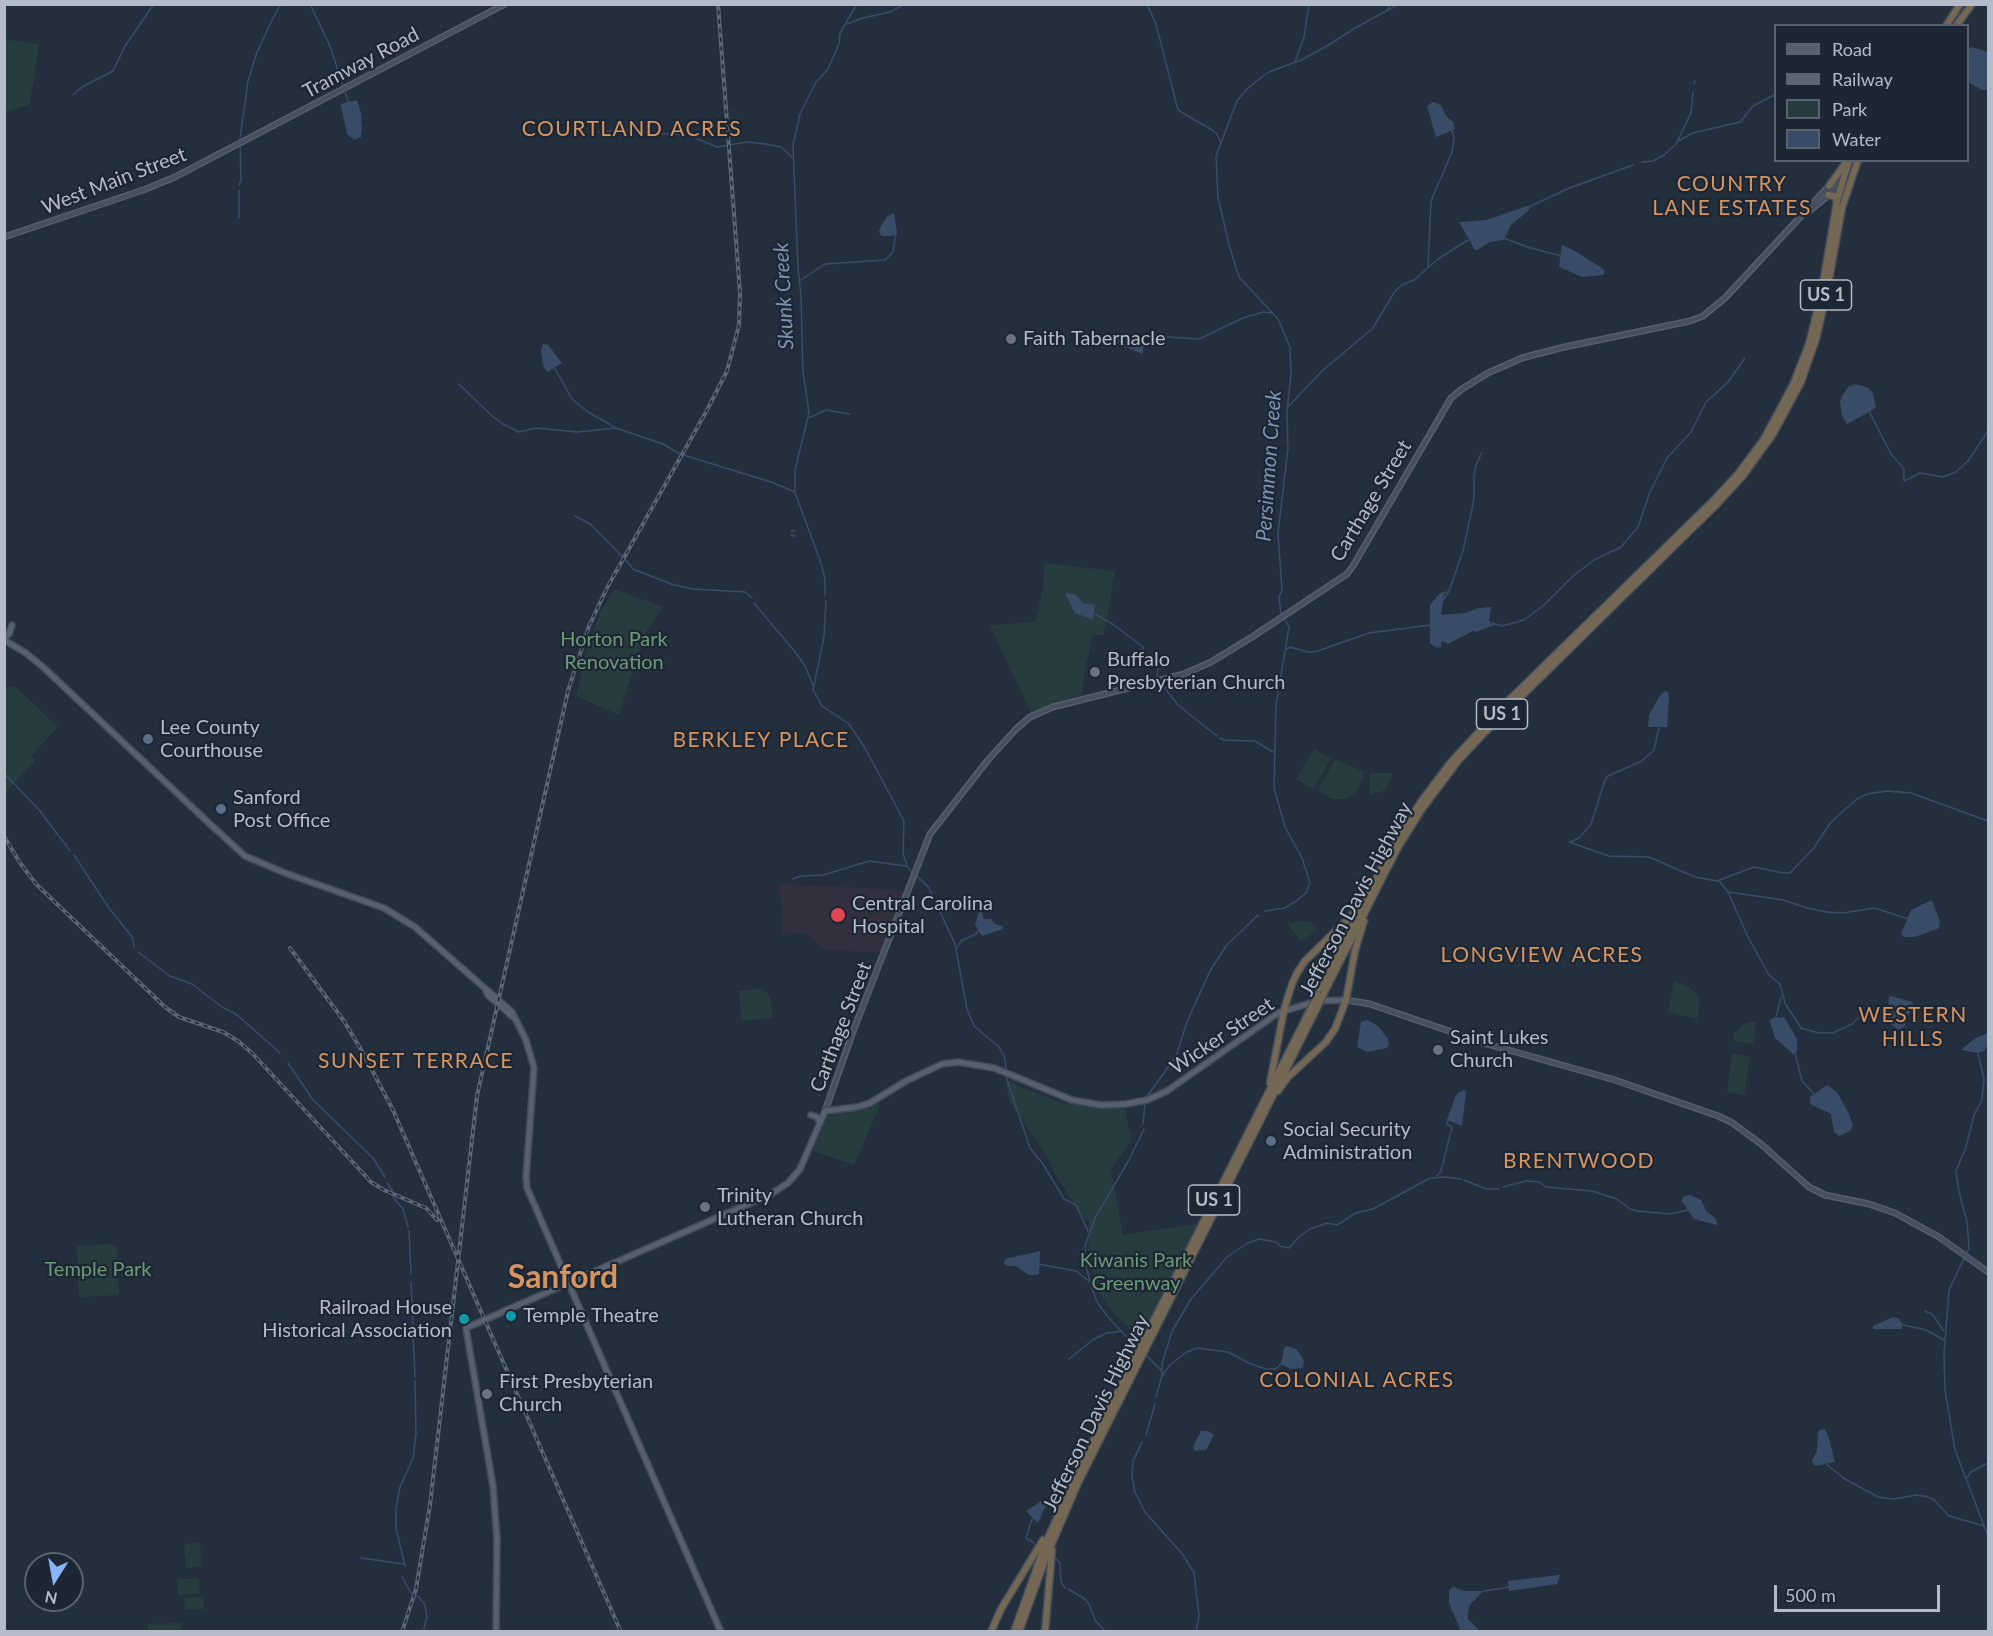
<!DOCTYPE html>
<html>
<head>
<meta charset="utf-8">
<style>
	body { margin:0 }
	#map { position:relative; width:1993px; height:1636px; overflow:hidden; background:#242f3e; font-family:Lato,sans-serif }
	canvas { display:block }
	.frame { position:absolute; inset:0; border:6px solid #b4bcc9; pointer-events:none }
	.legend { position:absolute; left:1774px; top:24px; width:195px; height:138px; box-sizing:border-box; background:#1d2633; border:2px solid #59626f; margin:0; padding:8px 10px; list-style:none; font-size:18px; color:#b4bcc9 }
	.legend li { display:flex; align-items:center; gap:12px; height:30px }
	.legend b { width:30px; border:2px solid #59626f }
	.north { position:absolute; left:24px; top:1552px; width:60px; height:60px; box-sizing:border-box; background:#1d2633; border:2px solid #59626f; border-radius:50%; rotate:191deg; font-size:16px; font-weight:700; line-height:24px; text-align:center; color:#b4bcc9 }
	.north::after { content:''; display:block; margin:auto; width:21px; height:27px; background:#8ab4f8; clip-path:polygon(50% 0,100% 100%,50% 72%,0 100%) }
	.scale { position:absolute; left:1774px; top:1585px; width:166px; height:27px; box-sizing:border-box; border:3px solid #b4bcc9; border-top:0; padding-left:8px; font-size:18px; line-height:21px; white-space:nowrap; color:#b4bcc9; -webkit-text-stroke:4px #1d2633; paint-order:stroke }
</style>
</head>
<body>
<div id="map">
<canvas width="1993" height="1636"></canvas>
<div class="frame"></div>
<ul class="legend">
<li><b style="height:8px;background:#56606e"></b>Road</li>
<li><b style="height:8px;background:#5a6575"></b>Railway</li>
<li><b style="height:16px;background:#263c3f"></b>Park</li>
<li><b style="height:16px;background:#394c67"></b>Water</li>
</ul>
<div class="north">N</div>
<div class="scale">500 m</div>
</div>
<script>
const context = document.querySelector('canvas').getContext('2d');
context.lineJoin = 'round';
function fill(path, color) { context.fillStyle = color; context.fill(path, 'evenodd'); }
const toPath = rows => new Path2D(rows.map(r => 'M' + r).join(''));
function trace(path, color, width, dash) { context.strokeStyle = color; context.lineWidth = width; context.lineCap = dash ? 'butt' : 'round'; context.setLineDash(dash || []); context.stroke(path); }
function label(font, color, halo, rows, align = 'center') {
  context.font = font + ' Lato,sans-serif'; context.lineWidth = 4.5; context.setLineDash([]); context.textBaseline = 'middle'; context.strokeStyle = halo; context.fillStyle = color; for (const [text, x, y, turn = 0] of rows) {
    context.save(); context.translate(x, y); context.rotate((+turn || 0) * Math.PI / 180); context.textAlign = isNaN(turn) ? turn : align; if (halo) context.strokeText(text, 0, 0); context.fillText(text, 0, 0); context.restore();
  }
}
fill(toPath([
	[780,884,886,889,901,891,903,894,881,953,827,950,820,947,809,934,784,933,782,931]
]), '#32303f');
fill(toPath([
	[5,39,39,44,30,103,28,105,5,112],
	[1044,563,1115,571,1104,635,1093,635,1084,674,1082,695,1031,713,990,625,1035,622,1043,589],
	[614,589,663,607,646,632,619,715,576,696,587,649,600,613],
	[16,687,58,727,31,756,35,761,5,793,5,688],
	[1314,749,1331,759,1313,789,1296,779],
	[1337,760,1365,772,1357,791,1346,799,1332,799,1318,790,1334,761],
	[1372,773,1392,773,1392,777,1384,791,1370,795,1370,775],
	[1300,920,1311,922,1318,928,1304,941,1300,940,1288,925],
	[1674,981,1686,985,1698,995,1699,1006,1697,1019,1668,1012],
	[758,989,767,993,770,997,773,1017,744,1021,741,1019,739,991],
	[1756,1021,1753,1044,1733,1041,1734,1034,1739,1027,1746,1023],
	[1732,1054,1750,1057,1744,1095,1727,1092],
	[1006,1079,1025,1089,1063,1103,1125,1108,1131,1140,1111,1170,1123,1235,1207,1222,1144,1344,1113,1312,1100,1294,1088,1257,1089,1221,1084,1219,1053,1171,1049,1159,1009,1101],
	[877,1103,880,1105,854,1165,813,1151,827,1116,831,1113,857,1110],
	[110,1244,117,1246,119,1295,79,1297,77,1246],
	[200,1543,201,1566,186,1568,184,1544],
	[199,1578,200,1593,178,1595,177,1579],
	[203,1597,204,1609,185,1610,184,1598],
	[181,1623,181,1631,148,1631,148,1624]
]), '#263c3f');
fill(toPath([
	[1972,47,1988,52,1987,90,1982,90,1968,82,1968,49],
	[357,100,361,113,362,129,361,137,354,140,347,134,341,106,341,104],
	[1433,102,1441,105,1446,116,1453,122,1455,129,1436,137,1427,106],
	[1527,206,1530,207,1529,210,1511,225,1504,240,1490,242,1477,250,1475,250,1459,222,1487,220],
	[894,213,897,233,892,236,882,236,879,232,881,226,888,216],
	[1562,245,1575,251,1602,268,1605,271,1603,275,1582,277,1559,267],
	[1104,333,1144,339,1143,354,1107,340],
	[543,344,548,345,562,363,548,372,544,368,542,359,541,351],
	[1856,384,1868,388,1873,393,1876,407,1871,411,1847,424,1842,415,1840,402,1842,396,1849,386],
	[1449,591,1444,594,1441,615,1465,613,1478,608,1491,607,1489,622,1491,624,1497,624,1476,632,1473,631,1448,644,1442,641,1441,647,1437,648,1430,643,1430,605,1440,593],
	[1065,593,1076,595,1083,603,1095,605,1093,620,1075,613],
	[1665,691,1668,692,1669,698,1667,727,1648,727,1649,715,1659,697],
	[1932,900,1940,922,1939,928,1915,937,1904,937,1901,934,1911,910],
	[979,912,982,912,984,919,991,919,995,924,1003,926,1003,929,982,936,975,925],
	[1891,996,1912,1002,1914,1005,1906,1018,1905,1026,1899,1030,1887,1022,1889,997],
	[1784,1017,1797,1039,1797,1050,1794,1055,1775,1038,1771,1025,1770,1020,1773,1018],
	[1367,1020,1378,1026,1388,1039,1389,1045,1387,1048,1367,1052,1357,1047,1361,1022],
	[1988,1033,1988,1045,1984,1051,1978,1053,1961,1050,1974,1039],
	[1827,1085,1837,1092,1848,1112,1853,1125,1850,1131,1839,1136,1834,1132,1831,1114,1810,1104,1810,1097],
	[1464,1090,1466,1092,1462,1126,1447,1120,1455,1097,1458,1093],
	[1690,1195,1701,1200,1707,1212,1716,1219,1717,1225,1694,1219,1681,1200,1684,1196],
	[1040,1251,1039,1274,1036,1275,1029,1275,1015,1266,1007,1266,1004,1263,1005,1259,1009,1258],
	[1893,1317,1899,1319,1903,1325,1901,1329,1873,1329,1873,1326],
	[1287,1346,1296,1349,1301,1355,1304,1361,1303,1368,1291,1369,1281,1364,1284,1348],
	[1825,1429,1828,1435,1835,1462,1815,1466,1812,1461,1817,1450,1818,1433,1819,1430],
	[1201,1431,1208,1431,1214,1435,1206,1450,1195,1451,1193,1447],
	[1041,1501,1047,1501,1049,1503,1044,1509,1038,1523,1026,1511],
	[1560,1575,1557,1584,1509,1591,1508,1581],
	[1454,1587,1464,1591,1483,1591,1470,1605,1468,1611,1468,1619,1480,1631,1461,1631,1449,1603,1449,1592,1450,1589]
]), '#394c67');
trace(toPath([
	[310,4,330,46,349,104],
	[1147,4,1156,24,1178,110,1212,130,1217,134,1221,143],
	[1388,10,1390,4],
	[847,24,863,18,890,12,905,4],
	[1295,62,1304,37,1309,4],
	[1694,84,1695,81],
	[73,95,82,87,113,71,125,46,154,4],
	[599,132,627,130,647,133,688,135,717,147,747,142,765,144,781,147,792,157],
	[1678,141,1693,133,1740,122,1753,106,1776,94],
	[1642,162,1653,161,1664,155,1676,144,1691,113,1693,92],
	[239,185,241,180,240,139,248,81,257,52,272,20,281,4],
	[1529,207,1567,189,1633,165],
	[239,218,239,190],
	[1504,238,1527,247,1562,256],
	[1428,267,1431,201,1452,152,1454,138,1452,130],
	[801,280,825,264,885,260,893,252,896,232],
	[1143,344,1168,337,1199,339,1243,318,1264,312,1272,313],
	[554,367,572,399,588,412,616,428,663,444,680,454],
	[459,384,492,416,503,424,519,432,536,428,578,432,616,428],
	[1288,407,1322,371,1373,328,1395,291,1402,285,1414,280,1438,259,1468,240],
	[1869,411,1891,454,1904,469,1904,480],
	[808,418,826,410,849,414],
	[683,455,771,482,795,492],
	[1904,481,1920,473,1943,477,1956,472,1968,461,1988,431],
	[575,516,590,524,623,557],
	[791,531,795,531],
	[791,535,795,536],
	[624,558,633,569,671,584,692,589,745,592,752,598],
	[825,595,825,579,820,560,795,493,795,470,809,413,803,371,801,295,798,268,793,145,800,114,816,82,828,69,839,44,840,33,857,4],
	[826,601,824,637,813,690,822,706,849,724,865,748,904,821,903,853,907,866,912,873],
	[1442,602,1449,591,1463,551,1474,499,1474,476,1476,465,1482,452],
	[754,603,796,653,805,666,813,685],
	[1095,614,1114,625,1143,647,1144,655,1158,666,1157,678],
	[1281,614,1279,597,1282,590,1278,533,1288,448,1287,412,1291,374,1290,347,1278,319,1239,277,1229,245,1218,197,1216,156,1237,101,1247,89,1258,80,1269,72,1301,60,1327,46,1355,28,1399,4],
	[1489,622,1502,626,1524,620,1543,606,1573,576,1594,560,1621,547,1638,527,1650,492,1667,458,1691,432,1706,402,1728,382,1745,358],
	[1285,650,1290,647,1308,652,1315,652,1369,633,1431,625],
	[1161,683,1178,705,1217,736],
	[1220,738,1224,740,1255,741,1273,752],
	[4,773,40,811,70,851],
	[1569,842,1609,856,1649,857,1695,877,1717,881,1754,867,1784,873,1790,873,1813,849,1831,822,1857,799,1867,794,1887,791,1911,793,1988,821],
	[1570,842,1579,838,1591,824,1605,780,1608,776,1642,761,1654,750,1659,728],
	[74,855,109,908,133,938,134,947],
	[916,875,929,888,955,944,967,1009,972,1021,975,1027,999,1047,1005,1058,1006,1070],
	[793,879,801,876,823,875,869,861,906,866],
	[1719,881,1728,892,1748,937,1769,975,1780,984,1785,1003,1801,1028,1819,1033,1833,1033,1852,1024,1863,1013,1880,1010,1888,1012],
	[1729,892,1783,900,1807,908,1826,912,1843,913,1875,908,1908,919],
	[1265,911,1285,908,1296,901,1306,893,1310,883,1302,858,1285,827,1274,788,1276,705,1289,627,1284,618],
	[957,948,961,941,976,934,978,931],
	[138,952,170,976,192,984,222,1007,236,1014,280,1053],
	[1776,1018,1781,997],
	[1795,1053,1802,1081,1814,1094],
	[1978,1053,1984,1079,1982,1100,1974,1115,1966,1147,1956,1171,1959,1192,1967,1222,1969,1248,1949,1290,1944,1354,1945,1390,1955,1450,1988,1536],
	[288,1063,313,1100,373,1158,385,1177],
	[1006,1077,1030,1148,1043,1164,1064,1199,1076,1205,1088,1231],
	[1146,1098,1176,1056,1187,1022,1210,971,1226,946,1258,915],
	[1143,1124,1145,1103],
	[1437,1176,1441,1171,1452,1127,1447,1124,1448,1121],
	[1464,1180,1486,1189,1499,1189],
	[387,1183,394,1193,393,1197,403,1209,408,1227],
	[1503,1187,1526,1181,1539,1182,1546,1187,1592,1191,1617,1199,1630,1209,1637,1211,1670,1214,1688,1210],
	[409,1231,411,1274],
	[1038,1264,1076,1271,1089,1281],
	[411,1282,413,1326],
	[1925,1311,1932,1314,1944,1331],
	[1904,1325,1926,1330,1944,1340],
	[413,1335,415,1377],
	[1136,1347,1108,1317,1097,1302,1091,1286,1086,1266,1085,1246,1095,1218,1129,1160,1144,1129],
	[1145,1354,1161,1370],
	[1069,1359,1094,1339,1107,1333,1122,1331],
	[1162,1376,1169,1366,1185,1353,1197,1348,1228,1352,1251,1364,1266,1369,1276,1369,1281,1364],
	[1156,1397,1162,1375,1162,1364,1172,1331,1191,1299,1227,1257,1248,1243,1259,1239,1276,1242,1280,1246,1289,1248,1299,1237,1310,1229,1327,1223,1337,1225,1356,1213,1373,1209,1430,1178,1447,1177,1461,1179],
	[1146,1435,1155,1404],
	[1142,1442,1133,1461,1132,1477,1135,1492,1145,1512,1183,1555,1194,1573,1199,1616,1196,1632],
	[1826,1464,1845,1479,1878,1497,1894,1499,1916,1495,1924,1496,1933,1499,1949,1516,1984,1526],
	[1967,1478,1971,1472,1988,1463],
	[1033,1516,1026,1538,1034,1543],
	[361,1558,404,1564],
	[1055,1558,1060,1563,1061,1581,1065,1588],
	[405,1566,396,1528,396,1508,400,1487,413,1458,416,1434,415,1381],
	[402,1577,411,1593,419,1597,425,1605,427,1617,423,1632],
	[1068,1589,1085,1599,1090,1606,1095,1620,1106,1632],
	[1484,1591,1509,1587]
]), '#394c67', 1.5);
const secondary = toPath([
	[1808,212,1840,186],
	[4,237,146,189,175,177,505,4],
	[1346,1000,1370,1004,1487,1044,1615,1080,1718,1116,1731,1122,1761,1144,1809,1187,1825,1195,1869,1204,1895,1213,1939,1237,1988,1272],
	[825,1111,854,1029,930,834,988,760,1016,729,1030,717,1053,707,1184,674,1211,662,1252,637,1347,574,1353,566,1451,398,1462,389,1488,373,1522,358,1560,348,1690,321,1703,316,1725,298,1829,186,1836,184,1840,186]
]);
const primary = toPath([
	[4,637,9,634,12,625],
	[4,640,26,653,43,667,211,825,245,856,285,873,384,908,415,927,512,1012,526,1040,534,1068,526,1178,527,1188,721,1632],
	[485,989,488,995,513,1017],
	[811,1115,817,1117,820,1123],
	[496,1632,497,1540,493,1486,466,1328,771,1194,788,1183,800,1169,825,1111,857,1107,870,1103,906,1081,942,1064,958,1062,994,1068,1072,1100,1101,1105,1126,1104,1147,1100,1167,1091,1278,1013,1317,1001,1346,1000]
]);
const highway = toPath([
	[1946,26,1960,4],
	[1956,26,1972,4],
	[1829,186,1845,164],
	[1828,195,1834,196,1837,201],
	[1324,993,1397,849,1422,809,1458,761,1485,732,1718,503,1742,477,1773,434,1801,382,1816,339,1826,296,1842,208,1858,160],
	[1318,995,1381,869,1402,830,1423,799,1451,762,1500,709,1712,502,1738,474,1764,439,1793,385,1809,344,1821,295,1837,201,1849,160],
	[1270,1083,1284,1010,1292,984,1297,973,1305,961,1351,916,1362,900],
	[1278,1091,1288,1077,1326,1042,1335,1029,1346,1000,1355,951,1364,921],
	[991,1632,1001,1609,1043,1540],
	[1014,1632,1046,1542,1085,1457,1310,1010],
	[1019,1632,1046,1557,1078,1483,1316,1010],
	[1045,1632,1052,1550]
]);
trace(secondary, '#565f6c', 7);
trace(primary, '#414a57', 8);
trace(highway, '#434c59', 9);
trace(secondary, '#465061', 4);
trace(primary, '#56606e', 5);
trace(highway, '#746855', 6);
const rail = toPath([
	[4,836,20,863,37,885,165,1007,179,1017,223,1032,238,1041,252,1053,371,1182,384,1190,426,1208,437,1220],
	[290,948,344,1021,363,1053,393,1110,621,1632],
	[402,1632,416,1589,430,1505,477,1096,568,691,589,626,608,586,706,412,727,371,739,325,740,293,718,4]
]);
trace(rail, '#5a6575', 4);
trace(rail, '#1d2633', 1.5, [4.5]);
const highwayBridge = toPath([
	[1310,1010,1318,995],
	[1316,1010,1324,993]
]);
trace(highwayBridge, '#434c59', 9, []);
trace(highwayBridge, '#746855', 6);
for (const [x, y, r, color] of [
	[1011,339,6,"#6b7280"],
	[1095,672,6,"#6b7280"],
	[148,739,6,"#5c6f8a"],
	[221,809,6,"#5c6f8a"],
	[838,915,8,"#e0444e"],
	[1438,1050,6,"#6b7280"],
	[1271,1141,6,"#5c6f8a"],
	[705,1207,6,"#6b7280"],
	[511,1316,6,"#0f9aa8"],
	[464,1319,6,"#0f9aa8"],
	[487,1394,6,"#6b7280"]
]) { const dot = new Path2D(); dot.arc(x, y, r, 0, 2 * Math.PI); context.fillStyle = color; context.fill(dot); trace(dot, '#1d2633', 2); }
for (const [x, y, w] of [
	[1826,295,51],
	[1502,714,51],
	[1214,1200,51]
]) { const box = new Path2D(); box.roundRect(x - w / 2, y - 15, w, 30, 4.5); context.fillStyle = '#1d2633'; context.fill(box); trace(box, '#b4bcc9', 1.5); }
label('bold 18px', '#b4bcc9', null, [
	["US 1",1826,295],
	["US 1",1502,714],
	["US 1",1214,1200]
]);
label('20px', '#b4bcc9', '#1d2633', [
	["Tramway Road",361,63,-28],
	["West Main Street",114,181,-21],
	["Carthage Street",1371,501,-59],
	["Jefferson Davis Highway",1356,899,-62],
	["Carthage Street",841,1027,-69],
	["Wicker Street",1222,1036,-34],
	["Jefferson Davis Highway",1096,1413,-64]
]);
label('20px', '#b4bcc9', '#1d2633', [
	["Faith Tabernacle",1023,339],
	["Buffalo",1107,660],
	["Presbyterian Church",1107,683],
	["Lee County",160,728],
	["Courthouse",160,751],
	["Sanford",233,798],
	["Post Office",233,821],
	["Central Carolina",852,904],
	["Hospital",852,927],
	["Saint Lukes",1450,1038],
	["Church",1450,1061],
	["Social Security",1283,1130],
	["Administration",1283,1153],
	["Trinity",717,1196],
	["Lutheran Church",717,1219],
	["Railroad House",452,1308,"right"],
	["Historical Association",452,1331,"right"],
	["Temple Theatre",523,1316],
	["First Presbyterian",499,1382],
	["Church",499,1405]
], 'left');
label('20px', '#6b9a76', '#1d2633', [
	["Horton Park",614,640],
	["Renovation",614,663],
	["Kiwanis Park",1136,1261],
	["Greenway",1136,1284],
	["Temple Park",98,1270]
]);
context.letterSpacing = '1.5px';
label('21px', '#d59563', '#1d2633', [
	["COURTLAND ACRES",632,129],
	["COUNTRY",1732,184],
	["LANE ESTATES",1732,208],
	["BERKLEY PLACE",761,740],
	["LONGVIEW ACRES",1542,955],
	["WESTERN",1913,1015],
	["HILLS",1913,1039],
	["SUNSET TERRACE",416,1061],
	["BRENTWOOD",1579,1161],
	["COLONIAL ACRES",1357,1380]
]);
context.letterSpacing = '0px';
label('italic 21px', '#7c92b1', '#1d2633', [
	["Skunk Creek",784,296,-93],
	["Persimmon Creek",1269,466,-86]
]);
label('bold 32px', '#d59563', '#1d2633', [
	["Sanford",563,1278]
]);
</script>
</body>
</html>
